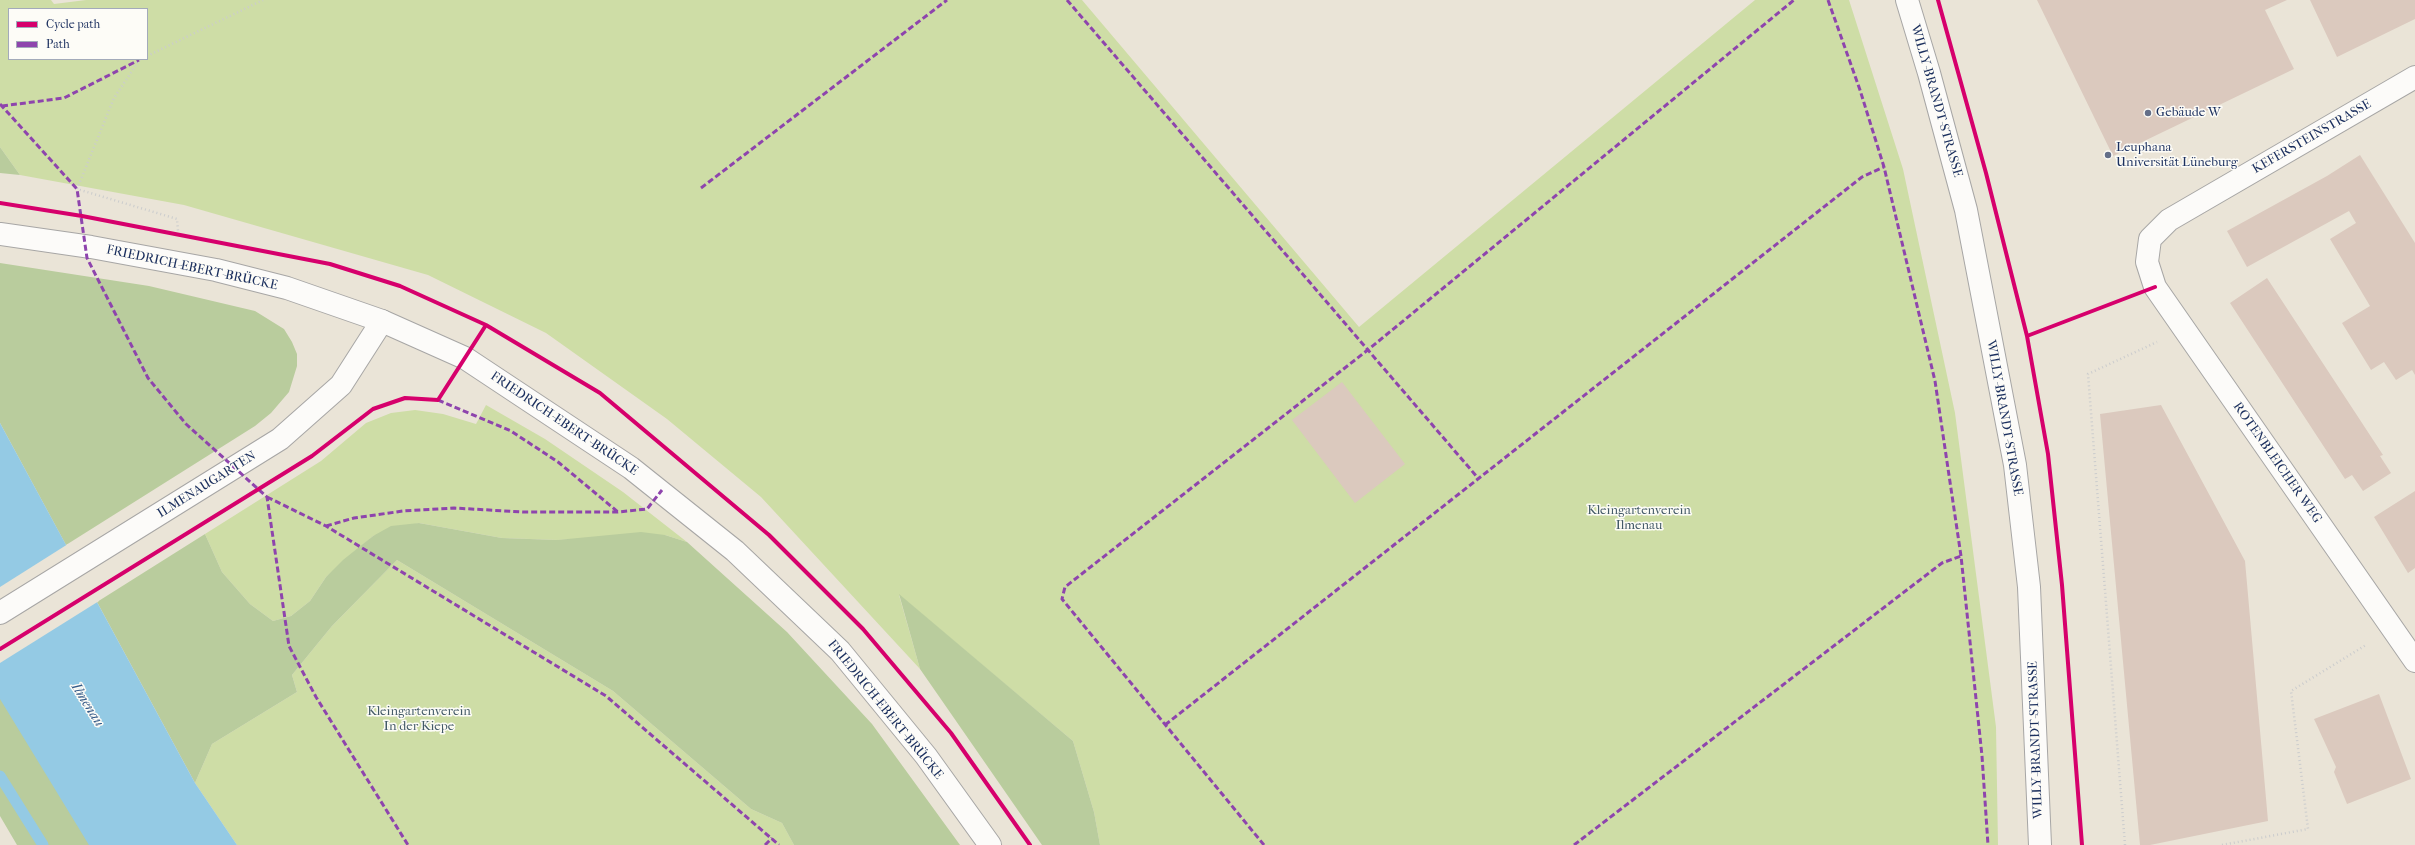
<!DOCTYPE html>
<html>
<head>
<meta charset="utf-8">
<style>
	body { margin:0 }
	#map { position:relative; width:2415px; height:845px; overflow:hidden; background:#eae4d7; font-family:"IM FELL French Canon",serif }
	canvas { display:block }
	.legend { position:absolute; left:8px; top:8px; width:140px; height:52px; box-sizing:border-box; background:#fdfcf7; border:1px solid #a3aaba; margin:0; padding:5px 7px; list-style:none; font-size:12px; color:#1b2f5e }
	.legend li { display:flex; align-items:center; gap:8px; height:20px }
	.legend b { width:20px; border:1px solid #a3aaba }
</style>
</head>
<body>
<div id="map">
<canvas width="2415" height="845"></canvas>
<ul class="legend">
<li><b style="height:5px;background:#d6006c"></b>Cycle path</li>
<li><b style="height:5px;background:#8e44ad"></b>Path</li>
</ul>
</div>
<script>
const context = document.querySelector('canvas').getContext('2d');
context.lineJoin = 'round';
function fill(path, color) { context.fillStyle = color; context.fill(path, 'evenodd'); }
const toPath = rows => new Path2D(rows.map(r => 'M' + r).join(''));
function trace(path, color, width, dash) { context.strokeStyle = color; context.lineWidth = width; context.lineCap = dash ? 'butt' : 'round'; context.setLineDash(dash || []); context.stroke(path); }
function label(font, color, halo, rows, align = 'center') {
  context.font = font + ' "IM FELL French Canon",serif'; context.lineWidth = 3; context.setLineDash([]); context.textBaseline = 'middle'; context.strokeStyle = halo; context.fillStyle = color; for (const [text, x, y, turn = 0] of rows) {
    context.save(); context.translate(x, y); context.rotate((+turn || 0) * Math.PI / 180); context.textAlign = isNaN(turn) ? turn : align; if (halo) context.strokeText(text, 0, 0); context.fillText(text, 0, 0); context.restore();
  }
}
fill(toPath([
	[0,0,51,0,54,4,86,0,1082,0,1359,327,1755,0,1849,0,1903,169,1955,413,1996,727,1998,845,1100,845,1094,812,1073,741,899,595,920,669,761,497,667,419,546,333,428,275,184,205,20,175,0,147],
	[9,9,147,9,147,59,9,59],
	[486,405,545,439,623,492,687,542,665,535,557,540,502,538,419,523,373,536,326,577,310,601,291,616,273,621,250,604,222,572,205,534,321,461,366,423,391,413,415,410,443,414,476,424],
	[397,560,613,691,751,809,782,823,794,845,237,845,195,783,212,744,297,692,292,675,332,626]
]), '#cedda6');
fill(toPath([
	[0,147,20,175,0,173],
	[0,263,149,286,255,311,284,329,292,342,297,354,297,366,289,392,271,413,255,426,66,545,0,423],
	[419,523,502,538,557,540,641,532,665,535,687,542,787,632,872,724,960,845,794,845,782,823,751,809,613,691,397,560,332,626,292,675,297,692,212,744,195,783,97,602,205,534,222,572,250,604,273,621,291,616,310,601,326,577,343,560,373,536,391,526],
	[899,594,1073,741,1094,812,1100,845,1042,845,920,669],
	[0,694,92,845,17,845,0,816]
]), '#b9cc9d');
fill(toPath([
	[0,423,195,783,237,845,89,845,0,699]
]), '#94cae4');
fill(toPath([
	[68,544,99,601,0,663,0,587]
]), '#eae4d7');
trace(toPath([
	[0,776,43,845]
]), '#94cae4', 11);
fill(toPath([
	[2037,0,2287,0,2265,10,2294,69,2113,156],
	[2310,0,2415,0,2415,19,2337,57],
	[2360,155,2415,243,2415,375,2412,370,2396,380,2384,362,2371,370,2342,323,2370,306,2330,239,2356,223,2349,211,2247,267,2227,231,2327,176],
	[2267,278,2383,455,2380,456,2391,473,2363,491,2352,475,2345,479,2230,303],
	[1342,382,1405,464,1355,503,1292,420],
	[2161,405,2245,561,2268,821,2150,845,2140,845,2100,414],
	[2415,491,2415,568,2408,573,2374,517],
	[2379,694,2411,779,2347,804,2334,772,2336,767,2314,719]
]), '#dbc9be');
const street = toPath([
	[2415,77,2169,220,2150,239,2147,262,2155,287,2415,661],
	[0,613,280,439,341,385,382,321]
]);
const secondary = toPath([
	[1907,0,1929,73,1966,210,2015,465,2029,587,2040,845],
	[0,234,91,247,216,270,287,288,382,321,465,358,631,468,735,551,840,651,926,756,990,845]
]);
trace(street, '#a7a6a5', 24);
trace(secondary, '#a7a6a5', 24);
trace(toPath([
	[147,56,263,0],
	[140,59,114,98,77,189,177,219,178,231],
	[2125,845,2088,374,2157,342],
	[2222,845,2308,829,2291,691,2366,645]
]), '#cbcccd', 2.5, [1, 3]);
trace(street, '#fcfbf9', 22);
trace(secondary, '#fcfbf9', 22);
trace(toPath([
	[1067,0,1478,478],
	[1828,0,1860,90,1884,167,1935,381,1961,556,1982,756,1988,845],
	[0,104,77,189,87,258,148,378,186,424,267,497,289,646,316,697,408,845],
	[2,106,64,98,139,60],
	[701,188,947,0],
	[438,400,511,431,558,462,618,512],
	[267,497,326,526,606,696,779,845],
	[326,526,354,518,403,511,454,508,523,512,618,512,647,509,662,490],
	[1165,725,1862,177,1884,167],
	[765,845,772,838],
	[1264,845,1062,599,1065,587,1369,349,1794,0],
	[1574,845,1942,563,1961,556]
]), '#8e44ad', 3, [6, 3]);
trace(toPath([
	[1938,0,1986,173,2027,336,2048,454,2062,585,2082,845],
	[0,203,82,216,330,264,400,286,486,325,600,393,769,535,863,629,951,733,1030,845],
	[2027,336,2155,287],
	[0,649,312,456,373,409,405,398,438,400,486,325]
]), '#d6006c', 4);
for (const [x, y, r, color] of [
	[2148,113,4,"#636e88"],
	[2108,155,4,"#636e88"]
]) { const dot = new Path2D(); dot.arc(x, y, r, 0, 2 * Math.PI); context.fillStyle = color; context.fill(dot); trace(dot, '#fdfcf7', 1.5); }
label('13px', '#1b2f5e', '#fdfcf7', [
	["WILLY-BRANDT-STRASSE",1936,101,74],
	["KEFERSTEINSTRASSE",2312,137,-30],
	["FRIEDRICH-EBERT-BRÜCKE",192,268,12],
	["WILLY-BRANDT-STRASSE",2004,418,80],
	["FRIEDRICH-EBERT-BRÜCKE",564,424,34],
	["ROTENBLEICHER WEG",2277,463,55],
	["ILMENAUGARTEN",207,485,-32],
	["FRIEDRICH-EBERT-BRÜCKE",885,710,51],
	["WILLY-BRANDT-STRASSE",2036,740,-92]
]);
label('13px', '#1b2f5e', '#fdfcf7', [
	["Gebäude W",2156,113],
	["Leuphana",2116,148],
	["Universität Lüneburg",2116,163]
], 'left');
label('13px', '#425966', '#fdfcf7', [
	["Kleingartenverein",1639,511],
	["Ilmenau",1639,526],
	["Kleingartenverein",419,712],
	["In der Kiepe",419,727]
]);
label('italic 14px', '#345a88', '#fdfcf7', [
	["Ilmenau",87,705,58]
]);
</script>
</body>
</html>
